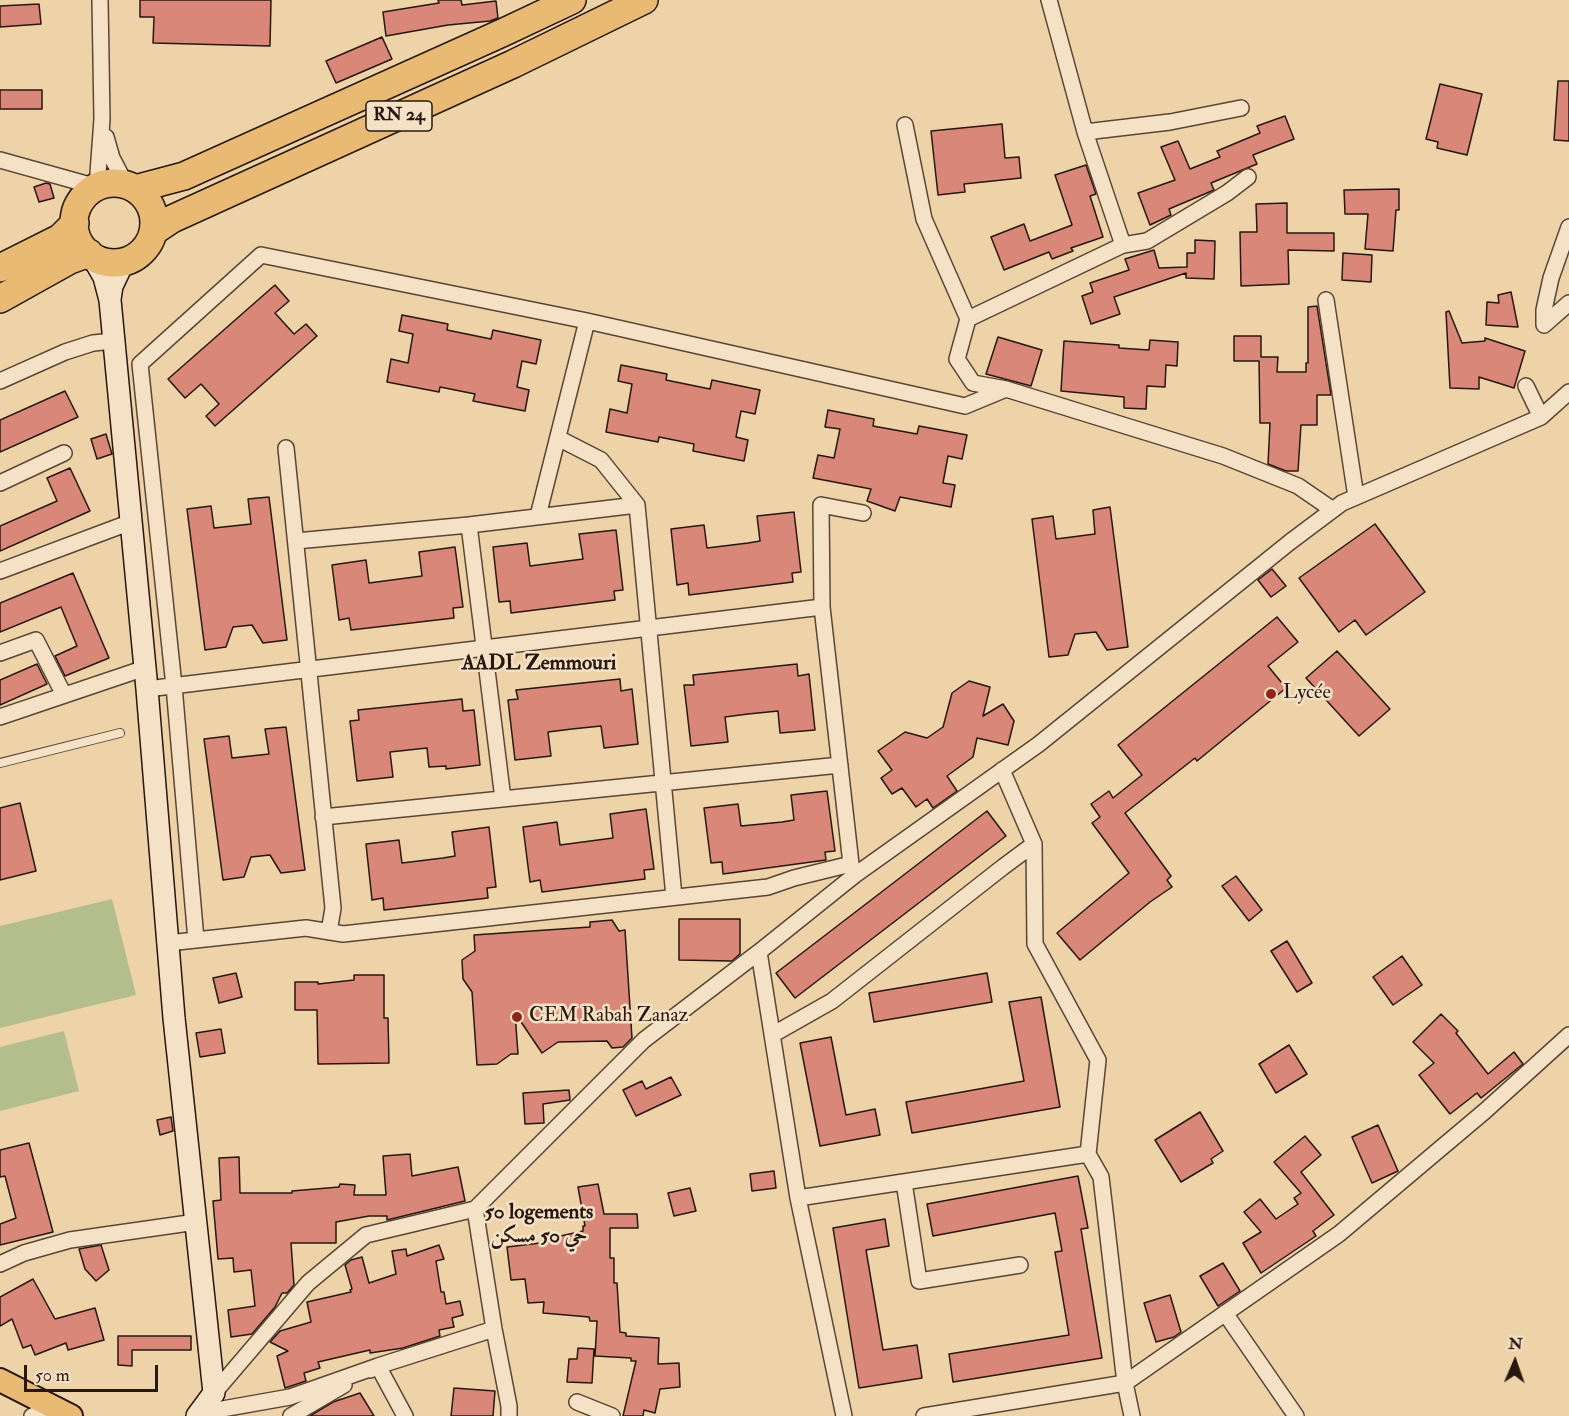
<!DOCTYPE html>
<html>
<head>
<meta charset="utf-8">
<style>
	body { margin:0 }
	#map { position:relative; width:1569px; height:1416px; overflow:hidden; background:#efd3a8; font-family:"IM FELL Double Pica",serif }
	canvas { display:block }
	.north { position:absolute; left:1485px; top:1332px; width:60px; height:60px; -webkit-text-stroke:4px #f5e2c6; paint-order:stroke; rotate:2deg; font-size:16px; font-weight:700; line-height:24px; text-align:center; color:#271710 }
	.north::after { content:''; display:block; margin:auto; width:21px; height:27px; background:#271710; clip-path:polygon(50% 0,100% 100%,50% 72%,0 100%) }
	.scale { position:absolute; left:24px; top:1365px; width:134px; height:27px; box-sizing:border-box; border:3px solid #271710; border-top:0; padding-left:8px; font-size:18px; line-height:21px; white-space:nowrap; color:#271710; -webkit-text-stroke:4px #f5e2c6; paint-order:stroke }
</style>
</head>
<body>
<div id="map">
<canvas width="1569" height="1416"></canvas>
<div class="north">N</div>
<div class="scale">50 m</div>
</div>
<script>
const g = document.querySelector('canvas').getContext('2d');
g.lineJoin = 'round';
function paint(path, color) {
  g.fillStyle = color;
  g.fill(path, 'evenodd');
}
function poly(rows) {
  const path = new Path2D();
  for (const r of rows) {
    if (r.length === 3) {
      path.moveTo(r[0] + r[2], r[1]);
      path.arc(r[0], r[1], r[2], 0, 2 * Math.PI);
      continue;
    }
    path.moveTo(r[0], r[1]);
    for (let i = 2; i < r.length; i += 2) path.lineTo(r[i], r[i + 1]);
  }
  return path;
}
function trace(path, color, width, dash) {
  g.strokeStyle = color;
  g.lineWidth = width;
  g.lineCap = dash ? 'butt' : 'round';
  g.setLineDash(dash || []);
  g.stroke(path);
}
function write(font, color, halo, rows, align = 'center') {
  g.font = font + ' "IM FELL Double Pica",Amiri,serif';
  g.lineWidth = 5;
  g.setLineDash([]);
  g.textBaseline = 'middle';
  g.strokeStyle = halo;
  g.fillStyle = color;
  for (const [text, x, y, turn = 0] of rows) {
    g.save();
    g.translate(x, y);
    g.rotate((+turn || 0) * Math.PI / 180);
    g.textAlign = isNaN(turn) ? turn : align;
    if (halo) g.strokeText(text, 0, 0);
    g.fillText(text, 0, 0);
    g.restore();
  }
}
paint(poly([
	[112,899,136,995,0,1028,0,926],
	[64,1031,79,1091,0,1111,0,1047]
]), '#b4be8c');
const building = poly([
	[140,0,271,0,270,46,153,43,154,17,140,17,140,0],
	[438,0,461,0,462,5,496,1,498,18,490,21,448,25,386,36,383,12,439,3,438,0],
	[39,4,41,24,0,27,0,6,39,4],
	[382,37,392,59,336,83,326,61,382,37],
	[1558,81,1569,81,1569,141,1554,140,1558,81],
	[1440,84,1482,94,1467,155,1437,148,1438,142,1426,139,1440,84],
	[0,90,42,90,42,109,0,109,0,90],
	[1285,116,1294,139,1253,155,1257,164,1211,183,1214,190,1169,209,1171,215,1150,225,1138,193,1175,180,1161,147,1178,141,1190,169,1220,157,1217,151,1260,133,1257,126,1285,116],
	[1002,124,1005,158,1019,157,1021,178,964,184,965,192,938,195,931,131,1002,124],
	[1086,165,1096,194,1090,196,1103,237,1071,248,1073,251,1052,259,1049,252,1004,270,991,237,1024,224,1030,241,1072,225,1055,175,1086,165],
	[46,183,50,184,54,198,39,202,34,187,46,183],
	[1399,189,1399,210,1396,210,1393,251,1365,249,1368,214,1345,214,1344,190,1399,189],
	[1287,203,1287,233,1334,233,1334,251,1288,250,1289,284,1241,286,1240,232,1257,232,1256,204,1287,203],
	[1195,240,1215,241,1214,279,1186,278,1186,273,1114,297,1120,314,1091,324,1082,296,1093,292,1090,283,1129,270,1125,259,1154,250,1159,268,1187,267,1187,253,1195,253,1195,240],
	[1343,253,1372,255,1371,282,1342,280,1343,253],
	[275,285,289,301,275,313,294,334,306,324,317,336,215,426,206,416,219,404,201,384,185,398,168,379,275,285],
	[1511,292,1518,327,1486,325,1487,302,1499,303,1498,295,1511,292],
	[1317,306,1331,395,1317,395,1317,425,1301,425,1298,471,1286,471,1268,464,1270,423,1260,423,1259,361,1234,361,1234,336,1261,336,1261,357,1278,357,1277,372,1306,372,1306,363,1308,363,1308,307,1317,306],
	[1449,311,1462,343,1485,341,1485,338,1525,351,1514,388,1479,377,1479,389,1450,388,1446,312,1449,311],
	[402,315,448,324,447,330,491,339,493,330,541,340,536,364,522,361,517,387,529,390,525,411,473,401,475,394,440,387,439,392,387,382,391,359,408,363,413,334,399,331,402,315],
	[998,337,1042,350,1031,386,986,374,998,337],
	[1150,340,1178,342,1177,366,1166,365,1165,387,1147,386,1146,409,1124,408,1124,397,1061,391,1064,341,1119,345,1119,348,1149,350,1150,340],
	[621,365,667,374,666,380,710,389,712,380,760,390,755,414,741,411,736,437,748,440,744,461,693,451,694,444,659,437,658,442,606,432,610,409,627,413,632,384,618,381,621,365],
	[65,391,78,417,0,452,0,420,65,391],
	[828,410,874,419,873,426,917,434,919,426,967,435,962,459,948,456,943,483,955,485,951,507,900,497,895,511,867,501,871,489,813,478,818,455,834,458,840,429,825,427,828,410],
	[106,434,112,454,97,459,91,439,106,434],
	[70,468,90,511,0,551,0,526,57,501,47,478,70,468],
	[269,497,287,640,263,643,252,625,233,627,226,647,205,650,187,509,211,506,214,528,251,524,248,499,269,497],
	[1110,507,1128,647,1107,650,1096,632,1075,634,1068,655,1049,657,1032,519,1053,516,1056,539,1095,534,1093,510,1110,507],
	[794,512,801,572,792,573,793,582,689,595,688,583,677,585,671,529,704,525,707,548,748,543,760,541,757,516,794,512],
	[1375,524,1425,592,1366,635,1355,620,1339,632,1299,578,1375,524],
	[616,530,623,590,614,591,615,600,511,613,510,601,499,602,493,547,527,543,530,566,583,559,579,534,616,530],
	[455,547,463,607,453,608,454,618,351,630,349,618,339,620,332,565,366,560,369,583,422,576,419,552,455,547],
	[1272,569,1286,586,1271,597,1258,580,1272,569],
	[73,573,109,658,65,676,55,656,77,646,61,607,0,632,0,603,73,573],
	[1277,617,1298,642,1268,666,1286,688,1197,761,1195,758,1125,813,1171,876,1167,880,1172,887,1150,902,1080,960,1057,933,1129,873,1092,823,1100,817,1091,804,1109,791,1113,798,1142,775,1118,745,1277,617],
	[1337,651,1390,709,1359,736,1306,678,1337,651],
	[37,664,47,684,0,705,0,680,37,664],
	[797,664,798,676,809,674,815,730,780,733,778,711,748,714,725,717,728,742,691,746,684,685,694,685,693,675,797,664],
	[620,679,621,691,632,689,638,744,604,748,601,726,572,729,548,732,551,756,515,760,508,700,518,699,516,690,620,679],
	[969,681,990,687,983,716,1003,704,1014,721,1008,745,977,738,973,757,947,776,957,791,933,808,927,799,916,807,902,788,892,794,881,778,892,770,878,751,905,732,927,738,943,727,952,693,969,681],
	[462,699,463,711,474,710,480,765,446,769,446,766,429,767,427,748,390,752,393,777,357,781,350,721,359,720,358,710,462,699],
	[286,727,305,870,281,873,270,855,251,857,244,877,223,880,204,739,229,736,232,758,269,754,265,729,286,727],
	[827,791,835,851,825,852,826,860,723,874,722,862,711,863,704,808,738,804,741,826,782,822,794,820,791,795,827,791],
	[20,803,36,871,0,880,0,808,20,803],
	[646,809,654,869,644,870,645,879,542,892,540,880,530,882,523,827,557,822,560,845,613,838,610,814,646,809],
	[987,811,1006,836,795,998,776,973,987,811],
	[489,827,496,887,487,888,488,898,384,910,383,898,372,900,366,844,399,840,402,863,443,858,455,856,452,832,489,827],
	[1236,876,1262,910,1249,921,1222,886,1236,876],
	[679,919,740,919,740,954,732,961,679,960,679,919],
	[612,920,619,931,625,930,632,1038,623,1047,612,1048,607,1041,558,1042,542,1053,515,1013,518,1054,511,1054,497,1064,477,1065,472,992,463,979,462,960,475,951,474,935,590,927,590,922,612,920],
	[1287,941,1312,983,1297,992,1271,951,1287,941],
	[1402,956,1422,985,1393,1005,1373,977,1402,956],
	[236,973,242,997,219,1003,213,978,236,973],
	[987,973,992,1002,874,1022,869,993,987,973],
	[354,975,384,975,384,1018,388,1018,389,1063,318,1064,317,1010,295,1010,295,982,318,982,318,984,354,980,354,975],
	[1041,997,1060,1107,912,1133,906,1102,1024,1081,1009,1002,1041,997],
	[1441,1014,1458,1031,1456,1033,1488,1074,1514,1052,1523,1064,1481,1098,1477,1093,1450,1114,1419,1075,1434,1063,1413,1042,1441,1014],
	[221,1029,225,1053,200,1057,196,1033,221,1029],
	[831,1037,846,1115,875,1109,880,1135,820,1146,800,1043,831,1037],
	[1289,1045,1307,1074,1276,1093,1259,1064,1289,1045],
	[671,1077,681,1095,636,1116,623,1090,642,1081,646,1089,671,1077],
	[569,1090,570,1100,543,1104,544,1123,525,1124,523,1093,569,1090],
	[1200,1112,1223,1151,1211,1159,1213,1163,1181,1182,1155,1140,1200,1112],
	[171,1117,173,1131,160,1135,157,1120,171,1117],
	[1378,1125,1398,1171,1372,1183,1352,1137,1378,1125],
	[1305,1136,1321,1155,1301,1172,1334,1215,1313,1231,1316,1236,1261,1273,1243,1243,1261,1232,1244,1212,1260,1199,1276,1219,1298,1204,1294,1198,1301,1193,1274,1162,1305,1136],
	[29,1143,53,1232,0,1245,0,1224,16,1218,5,1176,0,1177,0,1150,29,1143],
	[410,1154,412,1176,458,1167,465,1201,387,1220,387,1216,369,1216,336,1222,336,1243,291,1243,294,1285,287,1293,282,1293,275,1307,252,1334,231,1337,228,1310,255,1306,251,1270,234,1272,233,1258,218,1259,213,1201,221,1200,219,1158,239,1157,240,1193,292,1193,292,1191,339,1187,340,1184,355,1185,354,1195,386,1195,383,1156,410,1154],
	[774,1171,776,1188,752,1191,750,1174,774,1171],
	[1078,1176,1088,1228,1081,1229,1102,1358,953,1382,949,1354,1069,1335,1055,1252,1062,1251,1055,1213,933,1236,927,1204,1078,1176],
	[598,1184,604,1214,637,1214,638,1228,610,1228,610,1258,614,1258,614,1283,617,1283,620,1332,626,1333,626,1336,659,1338,658,1364,679,1363,680,1387,660,1389,655,1413,644,1410,643,1416,623,1416,636,1361,631,1361,631,1358,595,1356,597,1321,590,1321,589,1317,543,1313,544,1302,528,1303,525,1279,511,1280,507,1247,557,1241,556,1237,583,1231,583,1226,585,1226,578,1187,598,1184],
	[690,1188,696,1211,674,1216,668,1193,690,1188],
	[885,1219,889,1246,866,1250,883,1350,917,1345,922,1378,859,1388,833,1228,885,1219],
	[101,1245,109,1270,96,1281,85,1269,79,1249,101,1245],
	[439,1245,444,1259,436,1261,441,1292,444,1292,446,1304,460,1301,463,1315,452,1318,454,1327,439,1330,440,1336,403,1348,370,1353,370,1350,318,1362,320,1368,304,1373,306,1381,285,1388,277,1356,288,1351,270,1342,280,1331,311,1322,307,1302,351,1292,350,1290,352,1289,345,1265,351,1260,362,1257,369,1283,396,1274,392,1251,406,1249,407,1256,439,1245],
	[1223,1263,1240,1291,1218,1306,1200,1276,1223,1263],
	[33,1279,55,1319,95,1308,104,1340,68,1350,66,1343,35,1355,31,1345,23,1348,12,1319,0,1326,0,1297,33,1279],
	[1170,1295,1181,1332,1174,1337,1156,1342,1144,1303,1170,1295],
	[118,1336,191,1336,191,1350,132,1350,132,1366,118,1365,118,1336],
	[578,1348,594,1349,592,1383,567,1382,569,1359,577,1359,578,1348],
	[454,1388,495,1391,493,1416,451,1416,454,1388],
	[360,1393,374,1416,310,1416,333,1402,360,1393]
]);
paint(building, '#d88778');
trace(building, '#271710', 1.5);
const lane = poly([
	[0,763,120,733]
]);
const street = poly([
	[1049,0,1085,132,1123,245],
	[905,125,924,219,968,319],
	[1085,132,1170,122,1241,108],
	[106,137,112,158,126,185],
	[0,160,97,187,102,119,100,0],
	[1569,227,1551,278,1544,310,1544,325,1569,303],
	[1326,300,1356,497],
	[0,381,65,352,93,343,114,341],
	[1526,386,1541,417],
	[1006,389,973,383,957,359,968,319,1123,245,1147,241,1227,193,1248,177],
	[558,438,601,460,637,505],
	[286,448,333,908,329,932],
	[0,483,64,453],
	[538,516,587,321],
	[469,525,503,799],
	[296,541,469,525,637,505,674,897],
	[0,571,131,522],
	[0,653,36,640,64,695],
	[147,689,822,607],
	[0,717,145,668],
	[1002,770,1034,844,1035,944,1098,1060,1088,1154],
	[323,817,840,765],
	[196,940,174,686,140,364,261,255,587,321,965,406,1006,389,1223,456,1298,486,1333,510],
	[168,943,306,928,343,934,768,887,794,878,851,864,822,607,821,505,863,513],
	[759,952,798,1198,844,1416],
	[772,1035,832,1001,1003,867,1034,844],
	[904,1182,919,1281,1020,1265],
	[798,1198,1088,1154,1101,1177,1125,1383,1132,1416],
	[475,1209,494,1329,509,1406,509,1416],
	[0,1264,24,1253,70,1240,196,1222],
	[1225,1313,1296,1416],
	[370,1370,378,1366,405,1416],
	[214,1393,308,1283,366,1235,475,1209,644,1040,759,952,855,875,1039,744,1290,542,1342,503,1541,417,1569,392],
	[577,1402,612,1416],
	[200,1413,290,1397,378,1366,494,1329],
	[32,1416,52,1407],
	[291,1416,344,1385],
	[924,1416,1125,1383,1339,1234,1485,1111,1569,1035]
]);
const secondary = poly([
	[92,256,104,277,110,300,147,689,174,1018,214,1393,197,1416],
	[110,299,112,286,124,261]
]);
const primary = poly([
	[0,1380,71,1416]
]);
const highway = poly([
	[114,223,40],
	[135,189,184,176,502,33,572,0],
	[154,231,172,219,513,64,644,0],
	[0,268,60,238,75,223],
	[0,299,70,260,89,253]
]);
trace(lane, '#594636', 10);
trace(street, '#594636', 18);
trace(secondary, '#271710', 24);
trace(primary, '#271710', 26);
trace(highway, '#271710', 30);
trace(lane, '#f5e2c6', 8);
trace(street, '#f5e2c6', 15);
trace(secondary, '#f5e2c6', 21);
trace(primary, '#e8ba74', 22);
trace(highway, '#e8ba74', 27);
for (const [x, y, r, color] of [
	[1271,694,6,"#8f2418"],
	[517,1017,6,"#8f2418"]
]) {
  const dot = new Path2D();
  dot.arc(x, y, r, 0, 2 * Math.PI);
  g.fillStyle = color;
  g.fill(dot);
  trace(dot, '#f5e2c6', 2);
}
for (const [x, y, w] of [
	[399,116,66]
]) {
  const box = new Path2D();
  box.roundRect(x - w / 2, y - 15, w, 30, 4.5);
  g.fillStyle = '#f5e2c6';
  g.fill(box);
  trace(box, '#271710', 1.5);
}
write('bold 18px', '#271710', null, [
	["RN 24",399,116]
]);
write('20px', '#271710', '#f5e2c6', [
	["Lycée",1283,694],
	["CEM Rabah Zanaz",529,1017]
], 'left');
write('bold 21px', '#271710', '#f5e2c6', [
	["AADL Zemmouri",539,664],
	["50 logements",539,1213],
	["حي 50 مسكن",539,1237]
]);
</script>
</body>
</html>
